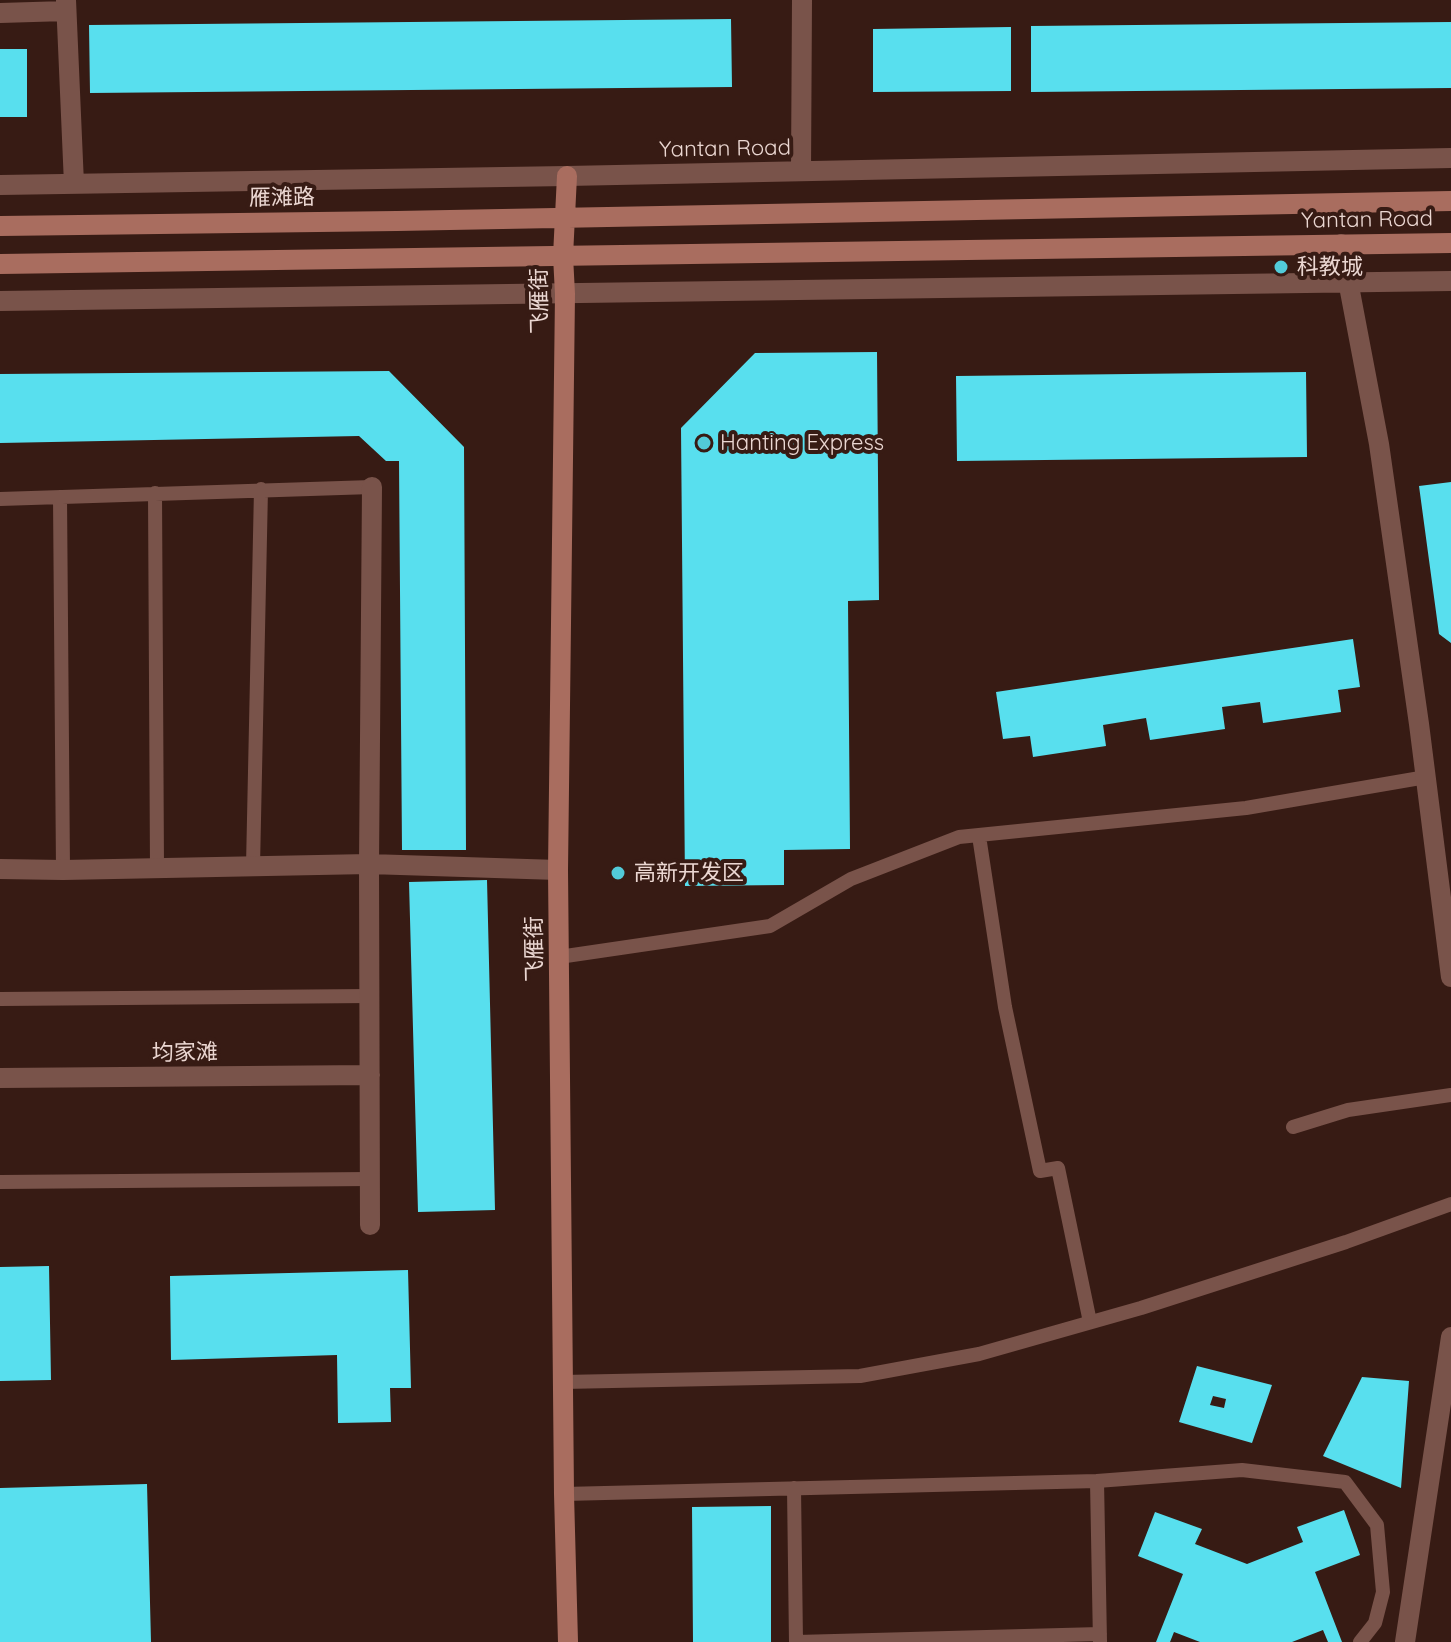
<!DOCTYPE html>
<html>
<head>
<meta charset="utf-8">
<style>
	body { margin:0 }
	canvas { display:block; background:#371b14 }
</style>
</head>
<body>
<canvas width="1451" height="1642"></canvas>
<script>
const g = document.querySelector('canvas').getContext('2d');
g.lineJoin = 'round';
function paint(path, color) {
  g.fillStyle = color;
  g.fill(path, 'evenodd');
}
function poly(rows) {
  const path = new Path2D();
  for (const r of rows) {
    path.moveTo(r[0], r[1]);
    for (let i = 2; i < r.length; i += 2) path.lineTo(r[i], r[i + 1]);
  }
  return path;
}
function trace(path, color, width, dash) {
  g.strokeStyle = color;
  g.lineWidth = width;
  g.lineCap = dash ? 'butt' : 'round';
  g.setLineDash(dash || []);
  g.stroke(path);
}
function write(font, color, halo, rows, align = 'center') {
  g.font = font + ' Quicksand,"Noto Sans SC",sans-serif';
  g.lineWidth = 8;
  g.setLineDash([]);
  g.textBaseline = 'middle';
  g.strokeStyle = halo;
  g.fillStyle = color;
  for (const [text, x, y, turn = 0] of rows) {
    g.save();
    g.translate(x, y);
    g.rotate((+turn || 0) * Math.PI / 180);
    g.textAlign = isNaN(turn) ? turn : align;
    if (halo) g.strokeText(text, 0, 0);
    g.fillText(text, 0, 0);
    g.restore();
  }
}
paint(poly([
	[731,19,732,87,90,93,89,25],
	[1451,22,1451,88,1031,92,1031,26],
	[1011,27,1011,91,873,92,873,29],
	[0,49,27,49,27,117,0,117],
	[877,352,879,600,848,601,850,849,784,850,784,885,685,886,681,428,755,353],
	[389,371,464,447,466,850,402,850,399,461,386,461,359,436,0,443,0,374],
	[1306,372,1307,457,957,461,956,376],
	[1451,482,1451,643,1439,634,1419,486],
	[1353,639,1360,687,1338,690,1341,712,1263,723,1260,702,1222,707,1225,729,1150,740,1146,718,1103,725,1106,746,1033,757,1030,736,1003,739,996,692],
	[487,880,495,1210,418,1212,409,882],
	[49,1266,51,1380,0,1381,0,1267],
	[408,1270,411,1388,390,1388,391,1422,338,1423,337,1355,171,1360,170,1276],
	[1197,1366,1272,1385,1252,1443,1179,1422],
	[1213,1396,1226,1399,1224,1408,1210,1405],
	[1362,1377,1409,1381,1401,1488,1323,1456],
	[147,1484,151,1642,0,1642,0,1488],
	[771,1506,771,1642,693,1642,692,1507],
	[1344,1510,1360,1555,1315,1572,1342,1642,1328,1642,1323,1630,1292,1642,1200,1642,1174,1632,1170,1642,1156,1642,1183,1574,1138,1556,1155,1512,1202,1529,1195,1544,1247,1564,1303,1542,1297,1527]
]), '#58dfee');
trace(poly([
	[155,493,157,868],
	[60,497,63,870],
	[0,499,372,487],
	[979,836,1005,1007,1040,1171,1058,1168,1090,1322],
	[253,866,261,489],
	[559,957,770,926,851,879,959,837,1246,808,1426,777],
	[0,999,370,996],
	[1293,1127,1348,1110,1451,1095],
	[0,1182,370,1179],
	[563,1382,860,1376,979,1354,1141,1308,1346,1242,1451,1204],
	[1097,1481,1242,1470,1345,1482,1377,1525,1383,1592,1375,1623,1360,1642],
	[794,1488,796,1642],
	[564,1494,1097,1481,1100,1642],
	[797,1642,1100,1634]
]), '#79534a', 14);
trace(poly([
	[66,0,74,184],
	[0,13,66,11],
	[801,171,802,0],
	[0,185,567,176,1451,158],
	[1341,244,1379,444,1419,724,1451,977],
	[0,301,1451,281],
	[0,869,63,870,369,864,558,870],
	[0,1078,370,1075],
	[370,1225,369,864,372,487],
	[1405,1642,1451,1337]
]), '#79534a', 20);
trace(poly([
	[567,176,563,256,565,294,558,870,564,1494,568,1642],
	[0,226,397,221,1451,201],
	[0,264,1451,243]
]), '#a96d5f', 20);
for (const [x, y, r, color] of [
	[1281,267,8,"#52cbd9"],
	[704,443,8,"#52cbd9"],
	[618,873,8,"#52cbd9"]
]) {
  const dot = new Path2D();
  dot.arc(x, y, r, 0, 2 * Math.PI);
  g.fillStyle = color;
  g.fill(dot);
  trace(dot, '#371b14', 3);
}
write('22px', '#ebd7d2', '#371b14', [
	["Yantan Road",725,149,-1],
	["雁滩路",282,198,-1],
	["Yantan Road",1367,220,-1],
	["飞雁街",540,301,-91],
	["飞雁街",535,949,-91],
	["均家滩",185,1053,-1]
]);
write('22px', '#ebd7d2', '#371b14', [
	["科教城",1297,267],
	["Hanting Express",720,443],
	["高新开发区",634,873]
], 'left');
</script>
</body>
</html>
